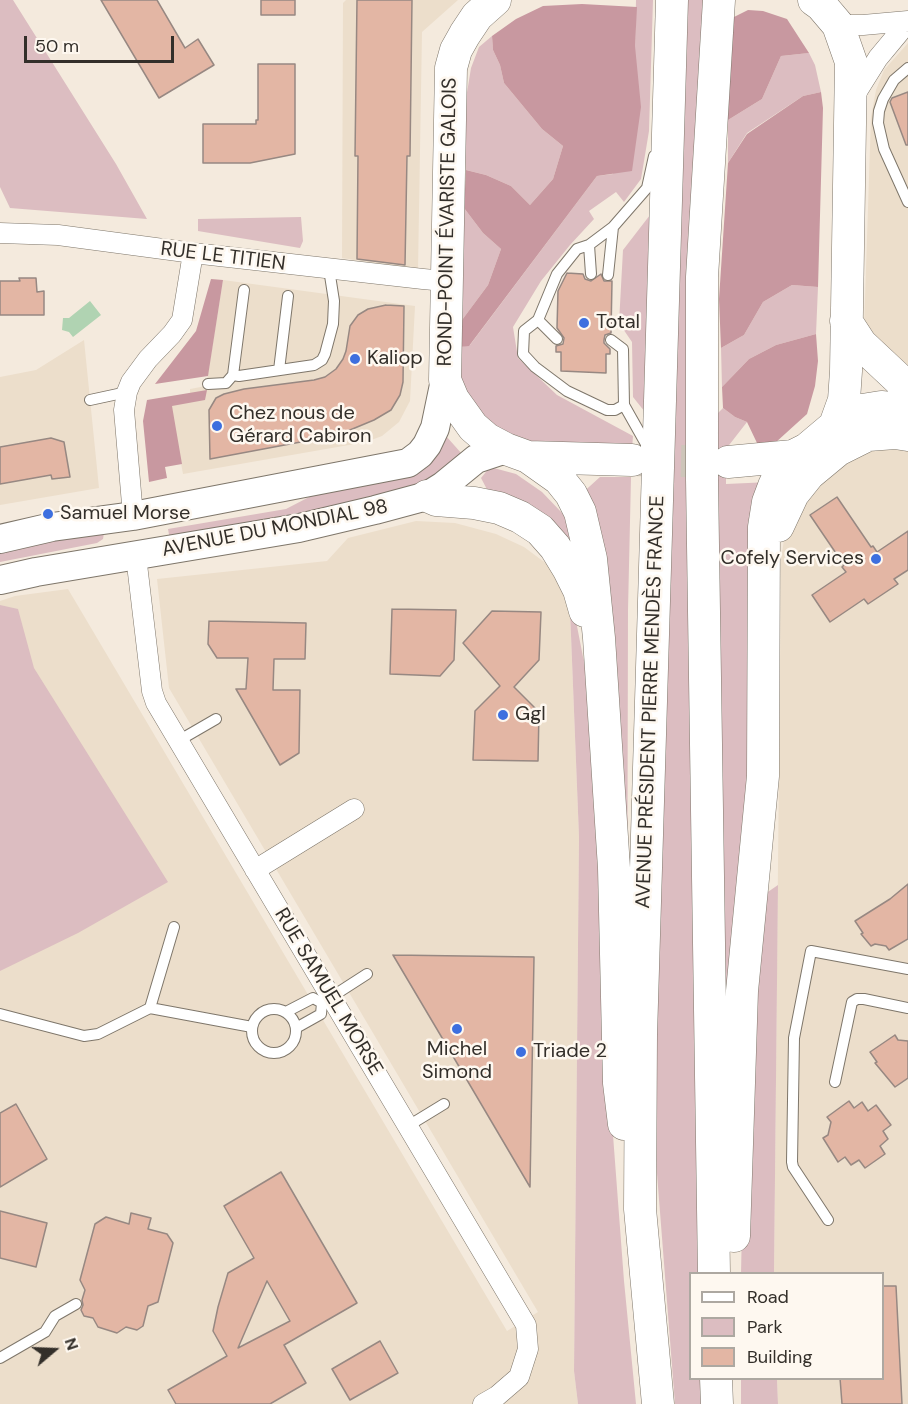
<!DOCTYPE html>
<html>
<head>
<meta charset="utf-8">
<style>
	body { margin:0 }
	#map { position:relative; width:908px; height:1404px; overflow:hidden; background:#f4eadd; font-family:"DM Sans",sans-serif }
	canvas { display:block }
	.legend { position:absolute; left:689px; top:1272px; width:195px; height:108px; box-sizing:border-box; background:#fef8f0; border:2px solid #ada8a1; margin:0; padding:8px 10px; list-style:none; font-size:18px; color:#332f2a }
	.legend li { display:flex; align-items:center; gap:12px; height:30px }
	.legend b { width:30px; border:2px solid #ada8a1 }
	.north { position:absolute; left:24px; top:1320px; width:60px; height:60px; -webkit-text-stroke:4px #fef8f0; paint-order:stroke; rotate:71deg; font-size:16px; font-weight:700; line-height:24px; text-align:center; color:#332f2a }
	.north::after { content:''; display:block; margin:auto; width:21px; height:27px; background:#332f2a; clip-path:polygon(50% 0,100% 100%,50% 72%,0 100%) }
	.scale { position:absolute; left:24px; top:36px; width:150px; height:27px; box-sizing:border-box; border:3px solid #332f2a; border-top:0; padding-left:8px; font-size:18px; line-height:21px; white-space:nowrap; color:#332f2a; -webkit-text-stroke:4px #fef8f0; paint-order:stroke }
</style>
</head>
<body>
<div id="map">
<canvas width="908" height="1404"></canvas>
<ul class="legend">
<li><b style="height:8px;background:#fff"></b>Road</li>
<li><b style="height:16px;background:#dcbdc1"></b>Park</li>
<li><b style="height:16px;background:#e3b6a4"></b>Building</li>
</ul>
<div class="north">N</div>
<div class="scale">50 m</div>
</div>
<script>
const g = document.querySelector('canvas').getContext('2d');
g.lineJoin = 'round';
function paint(path, color) {
  g.fillStyle = color;
  g.fill(path, 'evenodd');
}
function poly(rows) {
  const path = new Path2D();
  for (const r of rows) {
    if (r.length === 3) {
      path.moveTo(r[0] + r[2], r[1]);
      path.arc(r[0], r[1], r[2], 0, 2 * Math.PI);
      continue;
    }
    path.moveTo(r[0], r[1]);
    for (let i = 2; i < r.length; i += 2) path.lineTo(r[i], r[i + 1]);
  }
  return path;
}
function trace(path, color, width, dash) {
  g.strokeStyle = color;
  g.lineWidth = width;
  g.lineCap = dash ? 'butt' : 'round';
  g.setLineDash(dash || []);
  g.stroke(path);
}
function write(font, color, halo, rows, align = 'center') {
  g.font = font + ' "DM Sans",sans-serif';
  g.lineWidth = 5;
  g.setLineDash([]);
  g.textBaseline = 'middle';
  g.strokeStyle = halo;
  g.fillStyle = color;
  for (const [text, x, y, turn = 0] of rows) {
    g.save();
    g.translate(x, y);
    g.rotate((+turn || 0) * Math.PI / 180);
    g.textAlign = isNaN(turn) ? turn : align;
    if (halo) g.strokeText(text, 0, 0);
    g.fillText(text, 0, 0);
    g.restore();
  }
}
paint(poly([
	[346,0,458,0,422,32,418,270,342,258,343,3],
	[908,43,908,375,864,329,871,117,876,90,884,70],
	[223,280,415,306,410,401,399,422,382,436,366,442,183,474,170,404,190,400,190,389,206,386],
	[84,340,99,488,0,505,0,377,36,370],
	[908,441,908,1404,778,1404,777,1379,882,1378,882,1274,774,1274,781,559,788,515,844,452],
	[416,521,455,523,496,534,524,547,555,570,569,585,579,837,574,1371,578,1404,0,1404,0,601,15,596,68,589,507,1331,538,1312,169,688,157,579,327,561,348,538]
]), '#ecdecb');
paint(poly([
	[0,0,13,0,116,164,147,219,10,208,0,187],
	[636,0,653,0,649,131,641,179,624,202,616,192,589,211,594,219,570,245,541,281,513,327,518,358,557,395,633,436,632,449,529,445,500,433,473,409,461,379,459,347,470,345,597,176,613,174,635,46],
	[686,0,707,0,704,1273,690,1274,690,1378,706,1379,706,1404,675,1404,655,1148,654,1051],
	[492,36,493,50,500,65,504,83,542,129,563,146,553,179,530,205,511,186,486,175,466,170,464,145,465,105,471,68,479,47],
	[809,53,815,65,821,92,803,96,747,133,728,163,728,120,762,99,781,56],
	[464,208,483,233,501,249,488,285,462,320],
	[650,215,645,412,633,397,632,342,619,323,623,250],
	[301,217,303,241,300,248,198,231,198,219],
	[792,285,818,287,816,334,776,345,749,359,722,387,721,348,744,335,763,302],
	[723,408,735,417,747,422,726,449,726,484,770,482,743,902,721,1044,716,415],
	[446,436,462,454,440,478,396,496,170,540,168,529,286,509,313,495],
	[490,467,516,474,542,492,564,515,584,571,491,497,481,478],
	[600,477,631,477,628,610,627,1041,579,496],
	[104,533,103,539,97,543,0,562,0,546],
	[569,585,583,657,596,700,609,1082,624,1281,636,1404,578,1404,574,1371,579,837],
	[0,605,18,609,34,668,168,882,78,933,0,971],
	[778,885,774,1273,741,1274,745,1081,762,896],
	[741,1379,777,1379,778,1404,741,1404]
]), '#dcbdc1');
paint(poly([
	[582,4,637,7,635,46,641,107,632,171,597,176,469,346,459,347,462,320,488,285,501,249,483,233,464,208,466,170,486,175,511,186,530,205,553,179,563,146,542,129,504,83,500,65,493,50,492,36,516,19,543,6],
	[748,10,763,11,787,19,809,53,781,56,762,99,728,120,726,97,732,18],
	[821,92,823,108,818,287,792,285,763,302,744,335,721,348,719,299,728,163,747,134,803,96],
	[211,279,223,280,208,376,155,384,196,331],
	[816,334,818,361,815,386,807,414,775,443,757,443,747,422,735,417,723,408,722,387,749,359,776,345],
	[207,390,205,400,172,406,182,464,165,467,167,478,149,482,143,421,147,400]
]), '#c898a0');
paint(poly([
	[90,301,101,315,73,337,69,332,62,330,63,318,69,318]
]), '#b0d3b2');
const building = poly([
	[101,0,157,0,185,48,198,39,214,65,159,98,101,0],
	[261,0,295,0,295,15,261,15,261,0],
	[357,0,412,0,410,156,407,156,405,265,357,259,358,156,355,156,357,0],
	[258,64,295,64,295,154,250,163,203,163,203,124,256,124,256,120,258,120,258,64],
	[908,92,908,145,906,145,890,102,892,98,908,92],
	[567,273,583,274,585,279,591,281,601,274,604,281,612,281,611,333,605,335,604,340,604,343,610,349,610,354,606,354,606,373,561,371,561,352,556,352,556,346,563,344,564,338,557,328,558,291,567,273],
	[19,278,36,278,37,292,44,291,44,315,0,315,0,281,20,281,19,278],
	[386,305,404,306,403,382,400,395,391,410,374,420,338,435,210,459,209,410,216,398,224,394,244,389,314,380,325,377,336,369,343,359,346,351,350,326,358,315,368,309,386,305],
	[51,438,64,442,70,477,52,479,51,475,0,484,0,447,51,438],
	[837,497,871,547,873,546,877,552,908,531,908,570,894,579,898,584,868,604,864,599,830,622,812,595,846,572,842,567,844,565,810,515,837,497],
	[392,609,456,610,454,660,440,676,390,674,392,609],
	[492,611,541,612,539,660,514,687,539,712,538,761,473,760,475,711,500,686,463,643,492,611],
	[209,621,306,623,305,659,274,659,273,690,300,690,299,753,280,765,236,689,246,689,248,658,217,658,208,644,209,621],
	[908,884,908,939,889,950,886,946,875,944,871,946,861,934,863,933,855,921,890,899,908,884],
	[393,955,534,957,530,1187,454,1058,393,955],
	[895,1035,898,1040,908,1041,908,1078,895,1087,875,1063,877,1062,870,1052,895,1035],
	[849,1101,854,1108,862,1102,868,1111,876,1105,891,1125,883,1131,888,1139,880,1146,885,1154,865,1168,859,1160,851,1165,845,1157,838,1162,823,1138,828,1135,831,1122,827,1117,849,1101],
	[16,1104,47,1159,0,1187,0,1113,16,1104],
	[281,1172,357,1303,284,1345,306,1383,270,1404,176,1404,168,1390,227,1356,213,1331,218,1307,228,1273,254,1258,224,1206,281,1172],
	[267,1281,290,1321,238,1348,267,1281],
	[0,1211,47,1223,36,1267,0,1258,0,1211],
	[131,1213,151,1218,148,1229,167,1234,173,1243,158,1302,148,1306,143,1326,137,1330,126,1327,117,1333,98,1327,93,1318,84,1316,81,1310,83,1305,82,1300,85,1290,80,1280,95,1224,106,1217,129,1224,131,1213],
	[882,1286,896,1286,902,1404,842,1404,840,1378,882,1378,882,1286],
	[380,1341,398,1373,350,1400,332,1369,380,1341]
]);
paint(building, '#e3b6a4');
trace(building, '#978882', 1.5);
trace(poly([
	[633,460,728,462]
]), '#cdc5b9', 32, [32, 16]);
const service = poly([
	[908,68,894,80,883,99,879,111,878,123,884,149,908,202],
	[613,227,589,245,577,249,557,274,538,320,524,331,523,354,535,367,567,391,607,410,615,410,624,405],
	[589,245,591,274],
	[608,275,613,227,647,188,654,156],
	[244,290,233,375,239,376,314,365,322,360,325,354,333,324,334,301,329,269],
	[538,320,557,339],
	[611,340,623,349,624,405,646,444,646,450],
	[279,370,288,296],
	[208,384,226,383,233,375],
	[90,400,127,392],
	[178,741,216,719],
	[322,1003,367,974],
	[150,1008,174,927],
	[274,1031,22],
	[286,1012,313,998,322,1003],
	[0,1014,84,1036,98,1034,150,1008,252,1027],
	[296,1028,321,1014,322,1003],
	[835,1082,852,1002,857,999,864,999,908,1008],
	[408,1126,444,1104],
	[828,1220,793,1167,792,1162,794,1038,811,951,908,969],
	[0,1358,45,1332,55,1316,76,1304]
]);
const minor = poly([
	[838,25,863,25,908,21],
	[853,98,878,58,908,22],
	[0,233,58,235,193,253,423,279,434,280,446,275],
	[133,516,124,410,127,392,131,382,148,359,172,334,182,320,193,253],
	[136,556,152,691,156,703,526,1325,528,1349,519,1377,497,1396,483,1404],
	[255,870,354,809]
]);
const secondary = poly([
	[0,539,52,527,133,516,408,463,420,454,427,445,435,428,445,380],
	[0,580,36,572,299,528,375,510,427,496,443,486,476,459,506,449]
]);
const primary = poly([
	[495,0,477,16,465,34,456,50,451,68,445,380,453,399,473,427,487,439,506,449,528,457,632,460],
	[814,0,821,5,838,25,851,62,846,371,844,400,835,425],
	[846,321,861,344,908,388],
	[528,457,559,479,571,494,580,512,591,559,599,638,614,868,619,1083,624,1124],
	[728,462,793,456,807,449,845,417,856,411,881,407,900,409,908,413],
	[427,496,436,500,474,503,499,508,520,517,540,530,555,547,569,570,579,590,585,611],
	[778,526,793,494,809,474,838,450,868,435,895,433,908,435],
	[734,1236,742,991,763,776,764,527,768,502,774,486,782,470,793,456],
	[714,1274,702,479,702,277,719,0],
	[716,1378,717,1404],
	[658,1404,640,1209,641,1035,672,0]
]);
trace(service, '#7e766a', 12);
trace(minor, '#7e766a', 21);
trace(secondary, '#7e766a', 30);
trace(primary, '#7e766a', 33);
trace(service, '#fff', 10);
trace(minor, '#fff', 20);
trace(secondary, '#fff', 28);
trace(primary, '#fff', 32);
for (const [x, y, r, color] of [
	[584,323,6,"#3d6fdf"],
	[355,359,6,"#3d6fdf"],
	[217,426,6,"#3d6fdf"],
	[48,514,6,"#3d6fdf"],
	[876,559,6,"#3d6fdf"],
	[503,715,6,"#3d6fdf"],
	[457,1029,6,"#3d6fdf"],
	[521,1052,6,"#3d6fdf"]
]) {
  const dot = new Path2D();
  dot.arc(x, y, r, 0, 2 * Math.PI);
  g.fillStyle = color;
  g.fill(dot);
  trace(dot, '#fef8f0', 2);
}
write('20px', '#332f2a', '#fef8f0', [
	["ROND-POINT ÉVARISTE GALOIS",448,222,-89],
	["RUE LE TITIEN",223,257,7],
	["AVENUE DU MONDIAL 98",275,529,-11],
	["AVENUE PRÉSIDENT PIERRE MENDÈS FRANCE",651,702,-88],
	["RUE SAMUEL MORSE",328,992,59]
]);
write('20px', '#332f2a', '#fef8f0', [
	["Total",596,323],
	["Kaliop",367,359],
	["Chez nous de",229,414],
	["Gérard Cabiron",229,437],
	["Samuel Morse",60,514],
	["Cofely Services",864,559,"right"],
	["Ggl",515,715],
	["Michel",457,1050,"center"],
	["Simond",457,1073,"center"],
	["Triade 2",533,1052]
], 'left');
</script>
</body>
</html>
